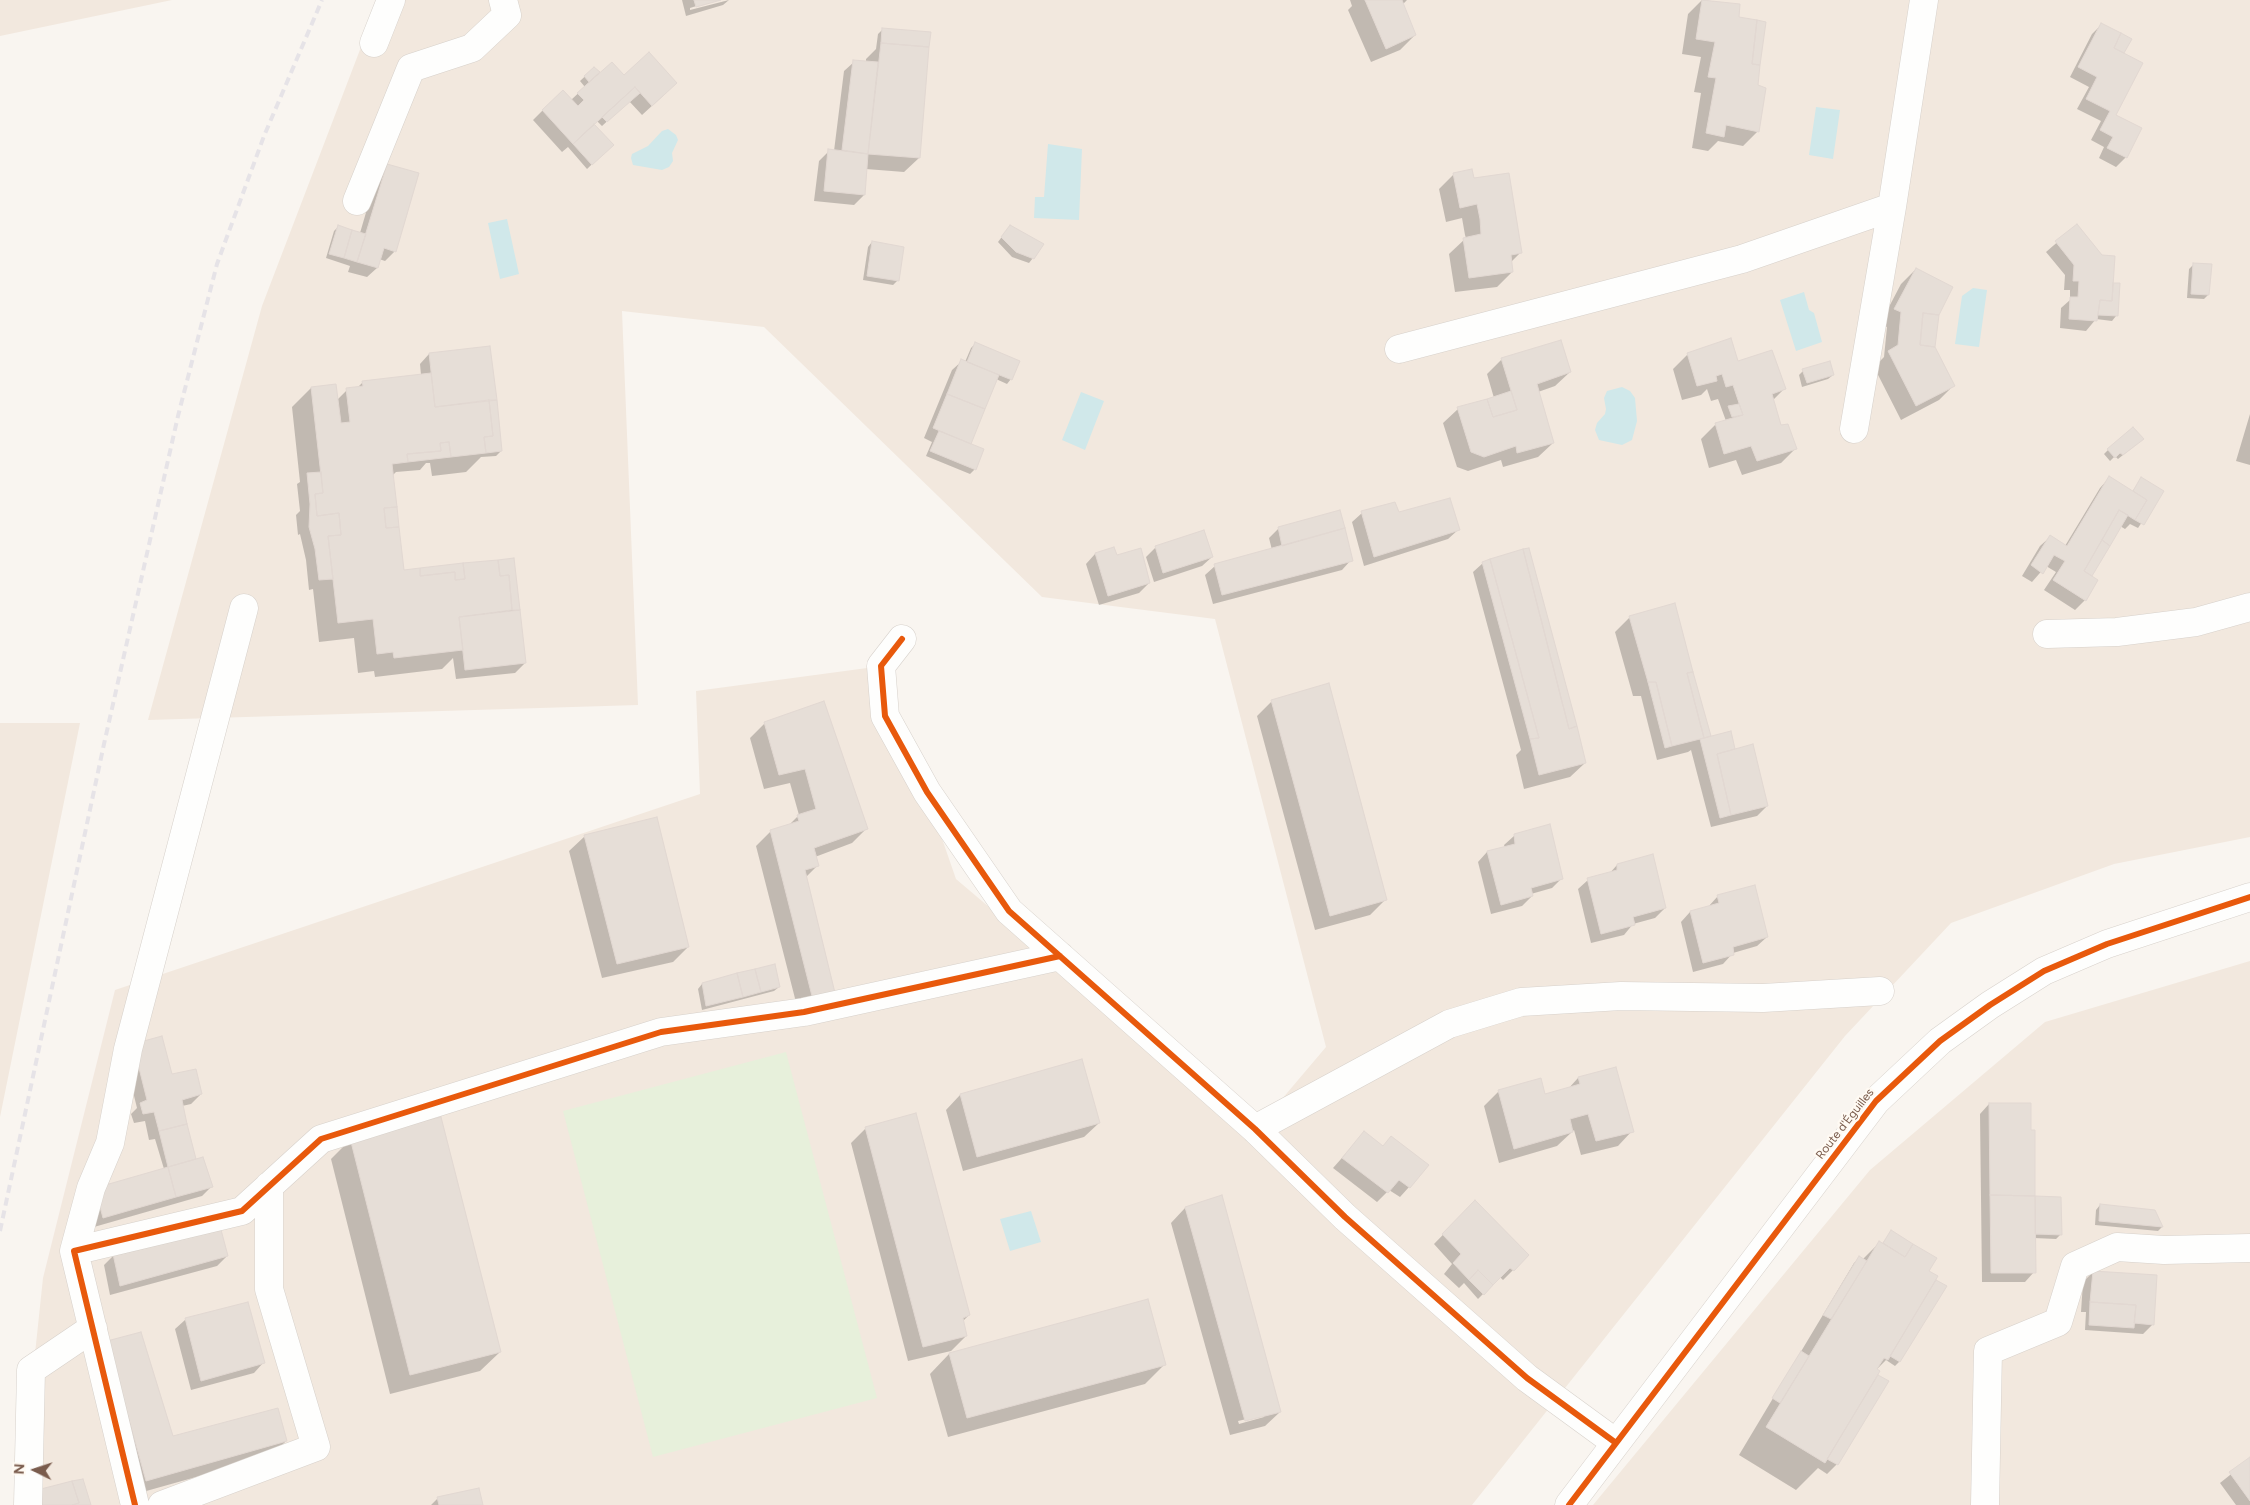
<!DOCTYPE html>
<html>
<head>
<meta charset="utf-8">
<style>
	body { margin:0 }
	#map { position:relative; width:2250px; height:1505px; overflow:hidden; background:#f9f5f0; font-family:Figtree,sans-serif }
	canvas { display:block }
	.north { position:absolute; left:10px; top:1445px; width:50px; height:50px; -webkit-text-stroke:4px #fffaf3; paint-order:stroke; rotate:274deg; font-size:14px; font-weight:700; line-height:20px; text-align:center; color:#7a5c4d }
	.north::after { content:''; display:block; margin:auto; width:18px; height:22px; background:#7a5c4d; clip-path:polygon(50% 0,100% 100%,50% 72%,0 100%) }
</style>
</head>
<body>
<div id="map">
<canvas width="2250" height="1505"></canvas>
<div class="north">N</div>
</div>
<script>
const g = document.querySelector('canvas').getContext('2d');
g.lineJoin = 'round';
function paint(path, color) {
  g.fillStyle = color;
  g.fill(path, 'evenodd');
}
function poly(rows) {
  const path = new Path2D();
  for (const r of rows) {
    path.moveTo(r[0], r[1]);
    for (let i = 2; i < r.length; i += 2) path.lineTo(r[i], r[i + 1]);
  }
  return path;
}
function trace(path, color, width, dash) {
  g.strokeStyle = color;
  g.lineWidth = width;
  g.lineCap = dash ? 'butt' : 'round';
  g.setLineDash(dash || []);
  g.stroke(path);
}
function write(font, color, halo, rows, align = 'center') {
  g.font = font + ' Figtree,sans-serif';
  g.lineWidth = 4.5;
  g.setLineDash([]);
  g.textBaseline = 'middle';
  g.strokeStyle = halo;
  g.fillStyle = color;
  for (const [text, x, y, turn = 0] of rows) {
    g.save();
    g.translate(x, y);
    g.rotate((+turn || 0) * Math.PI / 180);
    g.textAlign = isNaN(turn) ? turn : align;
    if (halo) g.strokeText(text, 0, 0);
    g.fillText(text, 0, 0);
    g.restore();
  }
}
paint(poly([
	[0,0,172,0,0,36],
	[379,0,2250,0,2250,837,2114,864,1951,923,1845,1036,1472,1505,19,1505,43,1278,115,990,700,794,696,691,882,666,956,879,1254,1132,1326,1047,1215,619,1042,597,764,327,622,311,638,705,148,720,262,306],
	[0,723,80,723,0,1117],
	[2250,961,2250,1505,1593,1505,1870,1170,2045,1022]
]), '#f2e8de');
paint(poly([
	[786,1052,877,1398,653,1457,563,1111]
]), '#e7f0db');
paint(poly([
	[1816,107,1840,110,1833,159,1809,155],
	[668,129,676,135,678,140,672,153,673,161,669,167,662,170,633,165,631,158,632,154,648,146,662,131],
	[1048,144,1082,149,1079,220,1034,218,1035,197,1044,197],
	[507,219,519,274,500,279,488,223],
	[1973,288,1987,290,1979,347,1955,344,1962,296],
	[1804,292,1809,310,1814,313,1822,342,1796,351,1780,300],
	[1622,387,1630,391,1635,398,1637,421,1632,440,1622,445,1599,440,1595,430,1597,423,1605,414,1606,409,1604,398,1607,391],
	[1081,392,1104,401,1085,450,1062,440],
	[1031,1211,1041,1242,1010,1251,1000,1219]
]), '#d0e8ea');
paint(poly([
	[682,0,716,0,690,8,690,10,729,0,723,5,686,16],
	[1350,0,1407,0,1402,5,1415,35,1400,50,1371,62,1348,10,1352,6],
	[1702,0,1739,5,1738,18,1756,86,1758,131,1743,146,1718,141,1708,151,1692,148,1701,93,1694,92,1701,57,1682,54,1688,14],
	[2102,24,2123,52,2114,116,2126,157,2116,167,2099,158,2104,147,2091,140,2101,121,2077,109,2089,87,2070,77,2092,34],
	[883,29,919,158,904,172,866,169,864,195,854,205,814,201,819,161,829,151,834,151,844,71,854,62,866,62,866,59,876,49,878,34],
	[594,68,599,74,624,77,666,93,642,115,629,101,602,126,597,121,593,124,612,145,587,169,568,147,562,152,533,120,543,110,571,100,585,87,580,81],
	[387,165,395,251,385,261,379,259,377,268,367,277,348,272,350,266,326,258,334,231,338,227,360,233,377,175],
	[1454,174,1473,179,1521,252,1510,263,1512,272,1497,287,1455,292,1449,254,1466,238,1465,235,1462,218,1446,222,1439,189],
	[1010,226,1033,258,1029,263,1012,257,998,242],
	[2076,226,2112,284,2119,284,2116,316,2112,321,2096,319,2086,331,2060,328,2061,308,2070,300,2070,290,2064,290,2065,275,2046,252],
	[872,242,898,280,893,285,863,280,868,247],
	[2194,264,2208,295,2204,299,2187,298,2189,269],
	[1916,269,1934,347,1954,385,1939,400,1901,420,1874,367,1884,357,1887,327,1880,324,1901,284],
	[975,344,1011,379,1007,384,996,379,969,444,982,450,975,469,970,474,926,456,932,442,924,438,952,370,962,361,965,362,971,348],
	[429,354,501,451,496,456,481,457,466,472,432,476,430,463,426,463,420,470,396,472,392,476,403,571,519,610,525,663,515,673,456,679,453,658,442,669,375,677,374,671,358,673,354,638,319,642,313,589,309,590,306,560,300,534,298,535,296,515,300,511,297,484,300,482,292,407,311,388,337,400,347,390,357,388,363,382,421,375,420,364],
	[1688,354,1737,362,1784,389,1772,401,1781,427,1796,448,1781,463,1742,475,1736,460,1709,468,1701,439,1716,424,1726,421,1718,399,1711,401,1707,389,1701,395,1682,400,1673,369],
	[1502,359,1570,372,1555,386,1538,392,1553,443,1538,457,1503,467,1501,460,1468,471,1457,467,1443,423,1458,409,1494,398,1487,374],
	[1803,371,1833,375,1828,379,1802,387,1799,375],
	[2250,414,2250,465,2236,461],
	[2138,443,2118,459,2115,456,2110,461,2104,454,2108,450],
	[2109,478,2132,492,2141,479,2162,492,2138,528,2130,524,2125,529,2120,526,2090,577,2085,600,2075,610,2044,590,2056,572,2046,566,2032,582,2022,576,2040,546,2050,537,2065,546,2100,488],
	[1362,513,1398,514,1458,530,1448,539,1364,566,1352,522],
	[1279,528,1351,560,1342,570,1213,604,1205,575,1215,566,1272,550,1269,538],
	[1156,547,1212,557,1202,566,1154,582,1146,557],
	[1095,554,1116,557,1149,583,1139,593,1099,605,1086,564],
	[1483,563,1585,763,1570,777,1524,789,1516,755,1521,750,1473,572],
	[1630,617,1710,735,1707,738,1734,750,1767,806,1757,816,1711,827,1691,750,1688,752,1657,760,1641,696,1633,696,1615,632],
	[1272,701,1385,900,1370,915,1315,930,1257,716],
	[765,723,867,828,852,843,815,857,818,865,806,877,835,997,800,1018,756,846,771,831,788,826,799,815,790,783,764,789,750,738],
	[656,818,688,947,673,962,602,978,569,851,584,837],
	[1514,836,1562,878,1552,888,1531,894,1532,896,1522,906,1491,914,1478,862,1487,852,1505,848,1504,845],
	[1617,865,1665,908,1655,918,1633,924,1624,935,1591,943,1578,889,1588,880,1609,874],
	[1718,896,1767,937,1757,946,1733,953,1723,964,1693,972,1681,922,1690,912,1708,907],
	[774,966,779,987,774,991,702,1010,698,989,702,984],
	[124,1055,171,1075,201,1094,191,1104,182,1106,195,1160,212,1186,202,1196,94,1227,86,1198,164,1169,155,1139,149,1140,145,1121,134,1123,131,1114,137,1108],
	[1578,1078,1632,1131,1618,1146,1581,1155,1574,1130,1557,1146,1499,1163,1484,1106,1499,1091,1544,1095,1568,1089],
	[960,1095,1099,1123,1084,1137,963,1171,946,1110],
	[1989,1104,2034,1197,2061,1234,2056,1239,2034,1238,2034,1272,2025,1282,1982,1282,1980,1114],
	[866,1128,969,1315,962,1322,966,1336,951,1351,908,1361,851,1143],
	[1364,1133,1409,1187,1400,1197,1389,1190,1377,1202,1333,1168],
	[351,1139,500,1352,480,1371,390,1394,331,1159],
	[1475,1202,1513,1270,1503,1280,1500,1277,1478,1299,1464,1283,1459,1288,1444,1274,1452,1264,1434,1244],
	[2100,1205,2162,1227,2158,1231,2095,1225,2096,1210],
	[1185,1208,1280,1412,1265,1426,1230,1435,1171,1223],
	[1264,1415,1264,1417,1239,1424,1238,1421],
	[1891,1232,1934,1280,1945,1286,1899,1362,1895,1366,1886,1360,1876,1370,1874,1380,1878,1377,1887,1382,1837,1464,1827,1474,1818,1468,1796,1490,1739,1455,1854,1263,1859,1258,1862,1260,1879,1243,1882,1244],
	[114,1255,227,1256,217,1266,110,1295,104,1265],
	[2093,1272,2153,1324,2143,1334,2085,1330,2086,1312,2081,1312,2083,1282],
	[1147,1300,1165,1364,1145,1384,948,1437,930,1374,949,1354],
	[247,1303,263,1363,254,1373,191,1390,175,1329,185,1320],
	[93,1357,172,1437,286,1441,271,1456,132,1495],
	[2250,1459,2250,1505,2236,1505,2220,1483],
	[438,1498,482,1505,431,1505]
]), '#0003');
const building = poly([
	[694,0,721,0,696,7,694,0],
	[1365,0,1402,0,1416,35,1386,49,1365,0],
	[1702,0,1740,4,1739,17,1757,20,1752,64,1760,65,1758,85,1766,88,1759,132,1726,125,1724,137,1706,133,1716,78,1708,77,1715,42,1696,39,1702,0],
	[1757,20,1766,22,1760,65,1752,64,1757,20],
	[2101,23,2121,33,2114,48,2143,63,2116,115,2142,128,2127,158,2107,148,2113,137,2100,130,2110,111,2086,99,2097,77,2078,67,2101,23],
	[882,28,931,32,929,47,881,43,882,28],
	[2121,33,2132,39,2124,53,2114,48,2121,33],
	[881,43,929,47,920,158,868,154,881,43],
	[649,52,677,83,652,106,635,87,573,144,542,110,563,90,578,106,584,100,577,93,612,62,624,75,649,52],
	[853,60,878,62,868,154,842,150,853,60],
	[594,67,600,72,589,82,584,76,594,67],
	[635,87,640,93,607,122,602,117,635,87],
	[594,124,614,145,592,165,573,144,594,124],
	[828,149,868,154,865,195,824,191,828,149],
	[387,164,419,173,396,252,384,248,378,268,357,262,387,164],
	[1472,169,1474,178,1509,173,1522,253,1511,255,1513,272,1469,278,1463,238,1481,234,1480,219,1477,204,1460,208,1453,173,1472,169],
	[2077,224,2102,255,2115,256,2112,301,2100,300,2097,321,2069,319,2070,297,2078,297,2079,281,2073,281,2074,265,2055,241,2077,224],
	[338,225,352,230,344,258,329,254,338,225],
	[1010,225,1044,244,1034,259,1016,252,1001,237,1010,225],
	[352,230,366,234,357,262,344,258,352,230],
	[872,241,904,247,899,281,867,276,872,241],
	[2193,263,2212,264,2209,295,2191,294,2193,263],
	[1916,268,1953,287,1939,315,1923,313,1920,345,1935,347,1955,386,1916,406,1888,351,1898,345,1901,312,1894,309,1916,268],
	[2113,283,2120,283,2118,316,2098,315,2100,300,2112,301,2113,283],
	[1923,313,1939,315,1935,347,1920,345,1923,313],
	[1731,338,1738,361,1772,350,1786,389,1772,394,1781,425,1788,424,1797,449,1757,461,1751,446,1724,454,1715,423,1743,415,1733,385,1726,387,1722,374,1716,376,1717,381,1697,386,1687,353,1731,338],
	[1561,340,1571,372,1537,384,1554,443,1517,453,1516,446,1484,457,1471,452,1457,407,1487,399,1493,417,1517,410,1501,358,1561,340],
	[975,342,1020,361,1012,380,967,362,975,342],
	[490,346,497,400,435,407,429,353,490,346],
	[961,359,999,375,985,409,947,394,961,359],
	[1830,361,1834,375,1807,383,1802,369,1830,361],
	[431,373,435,407,489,400,493,436,484,437,486,453,451,457,449,442,440,443,441,451,407,454,408,462,392,464,397,507,384,508,386,528,399,527,404,570,420,568,420,576,455,572,455,580,465,579,463,563,498,560,500,576,509,575,512,610,459,617,463,650,394,658,393,652,377,654,373,619,338,623,328,536,341,535,339,513,317,516,315,494,323,493,311,387,336,384,341,423,350,422,346,388,363,386,362,381,431,373],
	[1511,391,1517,410,1493,417,1487,399,1511,391],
	[947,394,985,409,971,444,933,428,947,394],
	[489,400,497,400,502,451,486,453,484,437,493,436,489,400],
	[1739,404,1743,415,1732,417,1728,406,1739,404],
	[2133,427,2144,439,2123,455,2120,453,2115,458,2107,449,2133,427],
	[939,431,984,449,976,470,930,451,939,431],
	[449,442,451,457,408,462,407,454,441,451,440,443,449,442],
	[321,472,323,493,315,494,317,516,339,513,341,535,328,536,333,579,319,580,315,549,309,527,310,504,307,473,321,472],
	[2109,476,2147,500,2135,520,2119,510,2084,571,2098,580,2086,601,2053,580,2065,561,2054,555,2043,574,2031,565,2050,535,2067,546,2109,476],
	[2141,477,2164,491,2144,525,2135,520,2147,500,2133,491,2141,477],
	[1450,498,1460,530,1374,557,1361,511,1395,502,1399,512,1450,498],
	[397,507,399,527,386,528,384,508,397,507],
	[1340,510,1345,528,1282,546,1278,527,1340,510],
	[2119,510,2128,515,2110,546,2102,540,2119,510],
	[1345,528,1353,561,1222,595,1214,564,1345,528],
	[1204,530,1213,557,1163,573,1155,546,1204,530],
	[2102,540,2110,546,2092,576,2084,571,2102,540],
	[1114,547,1117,555,1141,548,1150,583,1108,596,1095,553,1114,547],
	[1529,548,1577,726,1569,729,1523,549,1529,548],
	[1523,549,1569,729,1577,726,1586,763,1539,775,1530,739,1539,738,1490,559,1523,549],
	[514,558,520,610,512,610,509,575,500,576,498,560,514,558],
	[1490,559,1539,738,1530,739,1482,562,1490,559],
	[463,563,465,579,455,580,455,572,420,576,420,568,463,563],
	[1675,603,1693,672,1687,673,1704,738,1672,746,1656,682,1648,682,1629,616,1675,603],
	[520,610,526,663,465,670,459,617,520,610],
	[1693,672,1711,736,1704,738,1687,673,1693,672],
	[1648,682,1656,682,1672,746,1665,748,1648,682],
	[1329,683,1387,900,1330,916,1271,700,1329,683],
	[824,701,868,829,814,848,819,866,805,870,836,997,814,1004,770,830,799,821,797,815,816,809,805,769,779,775,764,722,824,701],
	[1731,731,1735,749,1717,754,1731,815,1720,818,1700,739,1731,731],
	[1753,744,1768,806,1731,815,1717,754,1753,744],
	[657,817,689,947,617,964,584,835,657,817],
	[1550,824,1563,879,1531,888,1533,896,1501,905,1487,851,1515,844,1514,834,1550,824],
	[1653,854,1666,908,1633,917,1635,925,1601,934,1587,878,1617,870,1617,864,1653,854],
	[1755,885,1768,937,1733,947,1734,955,1703,963,1690,911,1719,903,1717,895,1755,885],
	[775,964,780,987,761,992,755,969,775,964],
	[755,969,761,992,743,997,737,973,755,969],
	[737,973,743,997,706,1006,702,983,737,973],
	[162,1036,172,1074,196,1069,202,1094,182,1100,187,1124,159,1131,154,1112,143,1114,140,1103,147,1100,133,1044,162,1036],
	[1082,1059,1100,1123,977,1157,960,1094,1082,1059],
	[1616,1067,1634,1132,1596,1141,1588,1114,1570,1119,1573,1132,1514,1149,1498,1090,1541,1078,1545,1094,1580,1084,1578,1077,1616,1067],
	[1989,1103,2031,1103,2031,1130,2035,1130,2035,1196,1990,1195,1989,1103],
	[916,1113,970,1315,963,1318,967,1336,923,1347,865,1127,916,1113],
	[441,1117,501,1352,410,1375,350,1138,441,1117],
	[187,1124,196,1159,168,1167,159,1131,187,1124],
	[1364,1131,1383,1146,1391,1136,1429,1165,1410,1188,1399,1180,1388,1193,1342,1158,1364,1131],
	[203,1157,213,1187,176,1197,168,1167,203,1157],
	[168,1167,176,1197,103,1218,95,1188,168,1167],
	[1222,1195,1281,1412,1245,1421,1185,1207,1222,1195],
	[1990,1195,2035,1196,2036,1273,1991,1273,1990,1195],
	[2035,1196,2061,1197,2062,1235,2035,1234,2035,1196],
	[1475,1200,1529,1255,1514,1271,1510,1268,1493,1285,1478,1270,1469,1280,1453,1263,1461,1254,1442,1234,1475,1200],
	[2100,1204,2155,1210,2163,1227,2099,1221,2100,1204],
	[220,1226,228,1256,120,1286,113,1254,220,1226],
	[1891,1230,1913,1244,1905,1257,1883,1243,1891,1230],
	[1879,1241,1905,1257,1913,1244,1937,1258,1929,1271,1938,1276,1888,1360,1884,1358,1877,1369,1880,1371,1825,1463,1766,1427,1879,1241],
	[1859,1256,1867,1261,1831,1319,1823,1315,1859,1256],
	[1478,1270,1493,1285,1484,1295,1469,1280,1478,1270],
	[2093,1271,2157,1275,2154,1325,2134,1323,2136,1305,2090,1302,2093,1271],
	[1936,1280,1947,1286,1900,1362,1890,1356,1936,1280],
	[1148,1299,1166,1365,967,1418,949,1353,1148,1299],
	[248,1302,265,1363,201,1381,185,1318,248,1302],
	[2090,1302,2136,1305,2134,1328,2089,1325,2090,1302],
	[141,1332,173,1436,278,1408,287,1441,146,1481,107,1341,141,1332],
	[1801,1351,1809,1356,1780,1403,1772,1398,1801,1351],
	[1878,1375,1889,1381,1838,1465,1827,1459,1878,1375],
	[2250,1457,2250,1501,2229,1472,2250,1457],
	[83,1479,91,1505,72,1505,79,1503,72,1481,83,1479],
	[72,1481,79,1503,72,1505,41,1505,37,1490,72,1481],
	[479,1488,483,1505,439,1505,437,1497,479,1488]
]);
paint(building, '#e6ded7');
trace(building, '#e2d8d2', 1);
const minor = poly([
	[374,43,391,0],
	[357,201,411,68,472,48,507,15,503,0],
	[1399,349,1742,259,1892,207],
	[1854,429,1892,207,1924,0],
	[2047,634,2117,632,2196,622,2250,607],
	[902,639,881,666,885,716,927,792,1009,911,1255,1129,1345,1217,1527,1378,1616,1443],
	[1255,1129,1449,1024,1521,1002,1621,996,1763,998,1880,991],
	[74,1251,91,1188,110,1143,128,1049,244,608],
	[28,1505,31,1370,93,1328],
	[135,1505,74,1251,242,1211,321,1139,661,1032,804,1012,1060,956],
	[162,1505,316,1447,269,1289,269,1186],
	[1569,1505,1876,1101,1940,1041,1990,1005,2044,971,2107,944,2250,897],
	[1985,1505,1988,1351,2058,1322,2075,1266,2117,1247,2164,1250,2250,1248]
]);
trace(minor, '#d7d1cb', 29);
trace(minor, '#fefefd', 28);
trace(poly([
	[0,1231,104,744,178,416,217,264,264,136,322,0]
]), '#e6e3e7', 4, [8, 5]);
trace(poly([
	[902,639,881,666,885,716,927,792,1009,911,1255,1129,1345,1217,1527,1378,1616,1443],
	[135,1505,74,1251,242,1211,321,1139,661,1032,804,1012,1060,956],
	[1569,1505,1876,1101,1940,1041,1990,1005,2044,971,2107,944,2250,897]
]), '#e8590c', 6);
write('12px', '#7a5c4d', '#fffaf3', [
	["Route d'Éguilles",1845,1124,-52]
]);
</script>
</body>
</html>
